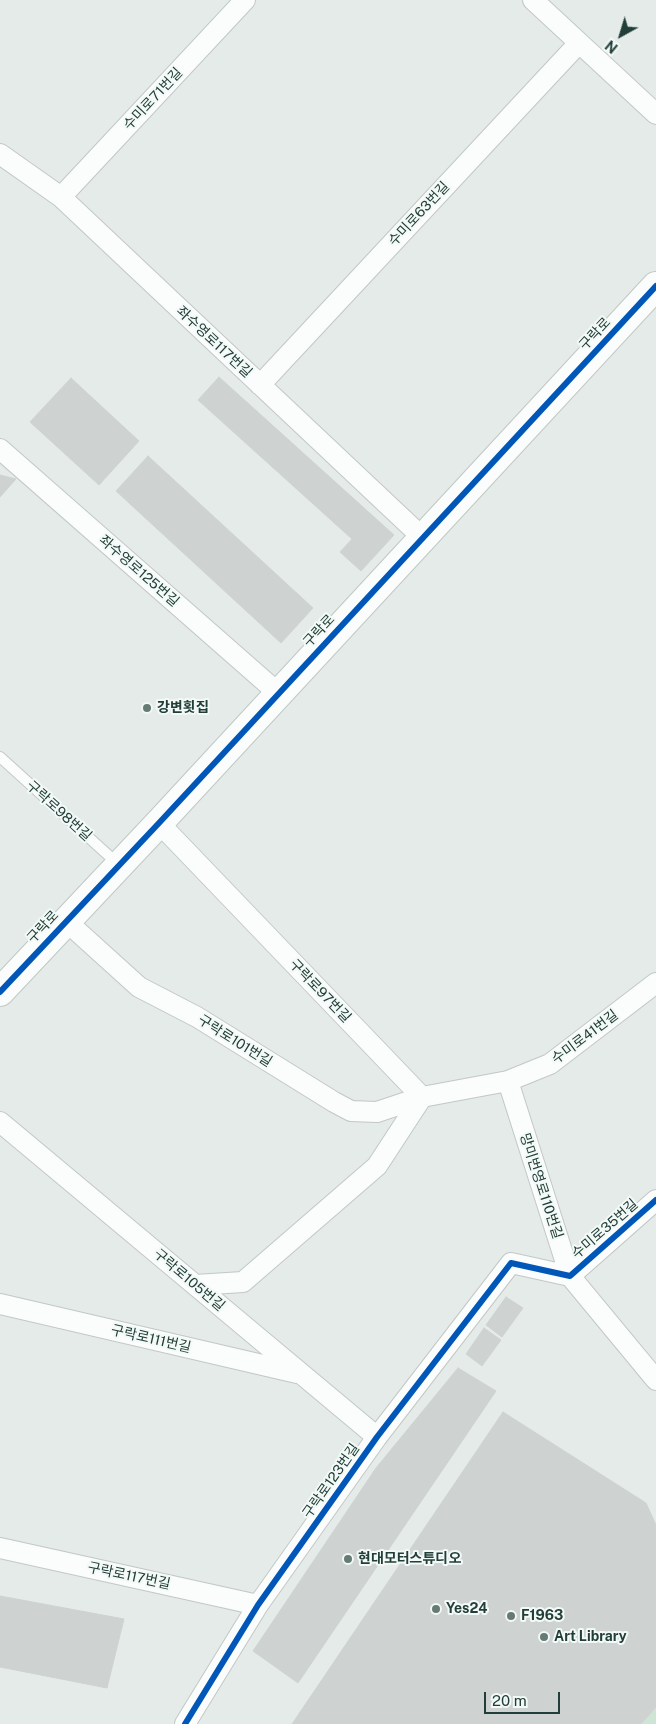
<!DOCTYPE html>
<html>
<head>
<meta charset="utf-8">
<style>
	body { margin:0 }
	#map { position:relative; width:656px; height:1724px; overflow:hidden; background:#e5ebe8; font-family:"Public Sans",sans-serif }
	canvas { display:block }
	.north { position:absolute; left:596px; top:10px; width:50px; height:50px; -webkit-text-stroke:4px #f3f9f6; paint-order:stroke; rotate:219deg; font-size:14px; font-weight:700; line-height:20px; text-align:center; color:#223e38 }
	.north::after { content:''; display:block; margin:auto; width:18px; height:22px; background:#223e38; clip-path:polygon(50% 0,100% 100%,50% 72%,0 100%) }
	.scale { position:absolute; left:484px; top:1692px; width:76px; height:22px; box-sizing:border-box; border:2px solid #223e38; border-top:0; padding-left:6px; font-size:15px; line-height:18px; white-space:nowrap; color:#223e38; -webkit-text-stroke:4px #f3f9f6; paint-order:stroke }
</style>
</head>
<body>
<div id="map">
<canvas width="656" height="1724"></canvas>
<div class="north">N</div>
<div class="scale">20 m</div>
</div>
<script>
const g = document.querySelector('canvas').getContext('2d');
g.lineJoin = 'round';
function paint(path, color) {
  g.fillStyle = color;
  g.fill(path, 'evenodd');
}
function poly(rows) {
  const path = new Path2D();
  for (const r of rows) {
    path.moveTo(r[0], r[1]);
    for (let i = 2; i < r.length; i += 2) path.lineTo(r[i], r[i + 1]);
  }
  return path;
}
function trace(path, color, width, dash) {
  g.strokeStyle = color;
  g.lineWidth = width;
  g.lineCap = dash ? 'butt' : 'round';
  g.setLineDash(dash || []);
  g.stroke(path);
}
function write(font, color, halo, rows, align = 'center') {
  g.font = font + ' "Public Sans","Noto Sans KR",sans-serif';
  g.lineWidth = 4;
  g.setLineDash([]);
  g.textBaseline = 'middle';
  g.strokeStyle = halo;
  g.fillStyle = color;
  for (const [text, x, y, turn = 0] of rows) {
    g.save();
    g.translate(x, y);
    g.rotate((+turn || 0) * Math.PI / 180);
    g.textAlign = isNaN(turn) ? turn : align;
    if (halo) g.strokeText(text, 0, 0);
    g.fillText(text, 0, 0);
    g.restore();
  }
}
paint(poly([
	[656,1707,656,1724,641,1724]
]), '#cee4d5');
const building = poly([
	[219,377,394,535,361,571,340,552,352,539,198,400,219,377],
	[71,378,139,441,99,485,30,422,71,378],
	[148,456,313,608,281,643,116,491,148,456],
	[0,475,16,479,0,497,0,475],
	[506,1297,523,1308,502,1337,486,1325,506,1297],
	[484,1328,501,1340,482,1366,466,1354,484,1328],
	[458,1368,496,1391,298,1683,253,1651,376,1468,458,1368],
	[503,1412,646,1503,656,1525,656,1707,641,1724,292,1724,503,1412],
	[0,1596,124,1619,107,1688,0,1667,0,1596]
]);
paint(building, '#ced3d1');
trace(building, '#ced3d1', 1);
const lane = poly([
	[0,757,118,864]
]);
const street = poly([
	[533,0,656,114],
	[0,154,61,197,423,538],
	[61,197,245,0],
	[260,385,579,43],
	[0,449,278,693],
	[159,823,422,1097,508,1081,550,1064,656,983],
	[66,921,139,987,197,1017,334,1102,351,1111,377,1112,422,1097],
	[508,1081,570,1276,656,1380],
	[0,1122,377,1437],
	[195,1285,243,1282,377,1166,422,1097],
	[0,1304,297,1373],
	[0,1548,258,1605],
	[185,1724,258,1605,377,1437,511,1263,570,1276,656,1200]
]);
const secondary = poly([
	[0,992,159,823,656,286]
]);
trace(lane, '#c2c8c5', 12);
trace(street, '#c2c8c5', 22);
trace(secondary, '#c0c8c5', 30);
trace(lane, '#fbfcfc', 10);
trace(street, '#fbfcfc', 20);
trace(secondary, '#fbfcfc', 28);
trace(poly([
	[0,992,159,823,656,286],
	[185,1724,258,1605,377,1437,511,1263,570,1276,656,1200]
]), '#0057b8', 6);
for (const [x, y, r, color] of [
	[147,708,5,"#667b76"],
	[348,1559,5,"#667b76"],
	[436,1609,5,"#667b76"],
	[511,1616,5,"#667b76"],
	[544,1637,5,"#667b76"]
]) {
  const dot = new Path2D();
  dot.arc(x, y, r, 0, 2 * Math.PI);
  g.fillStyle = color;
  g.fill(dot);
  trace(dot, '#f3f9f6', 2);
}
write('14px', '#223e38', '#f3f9f6', [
	["수미로71번길",153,99,-47],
	["수미로63번길",419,214,-47],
	["구락로",595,334,-47],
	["좌수영로117번길",214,342,43],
	["좌수영로125번길",139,571,41],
	["구락로",319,631,-47],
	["구락로98번길",59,811,42],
	["구락로",43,927,-47],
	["구락로97번길",320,991,46],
	["수미로41번길",585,1037,-37],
	["구락로101번길",235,1041,32],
	["망미번영로110번길",541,1186,72],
	["수미로35번길",605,1229,-41],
	["구락로105번길",189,1280,40],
	["구락로111번길",151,1339,13],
	["구락로123번길",331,1481,-55],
	["구락로117번길",129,1576,12]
]);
write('bold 14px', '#223e38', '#f3f9f6', [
	["강변횟집",157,708],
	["현대모터스튜디오",358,1559],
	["Yes24",446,1609],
	["F1963",521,1616],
	["Art Library",554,1637]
], 'left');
</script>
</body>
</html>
